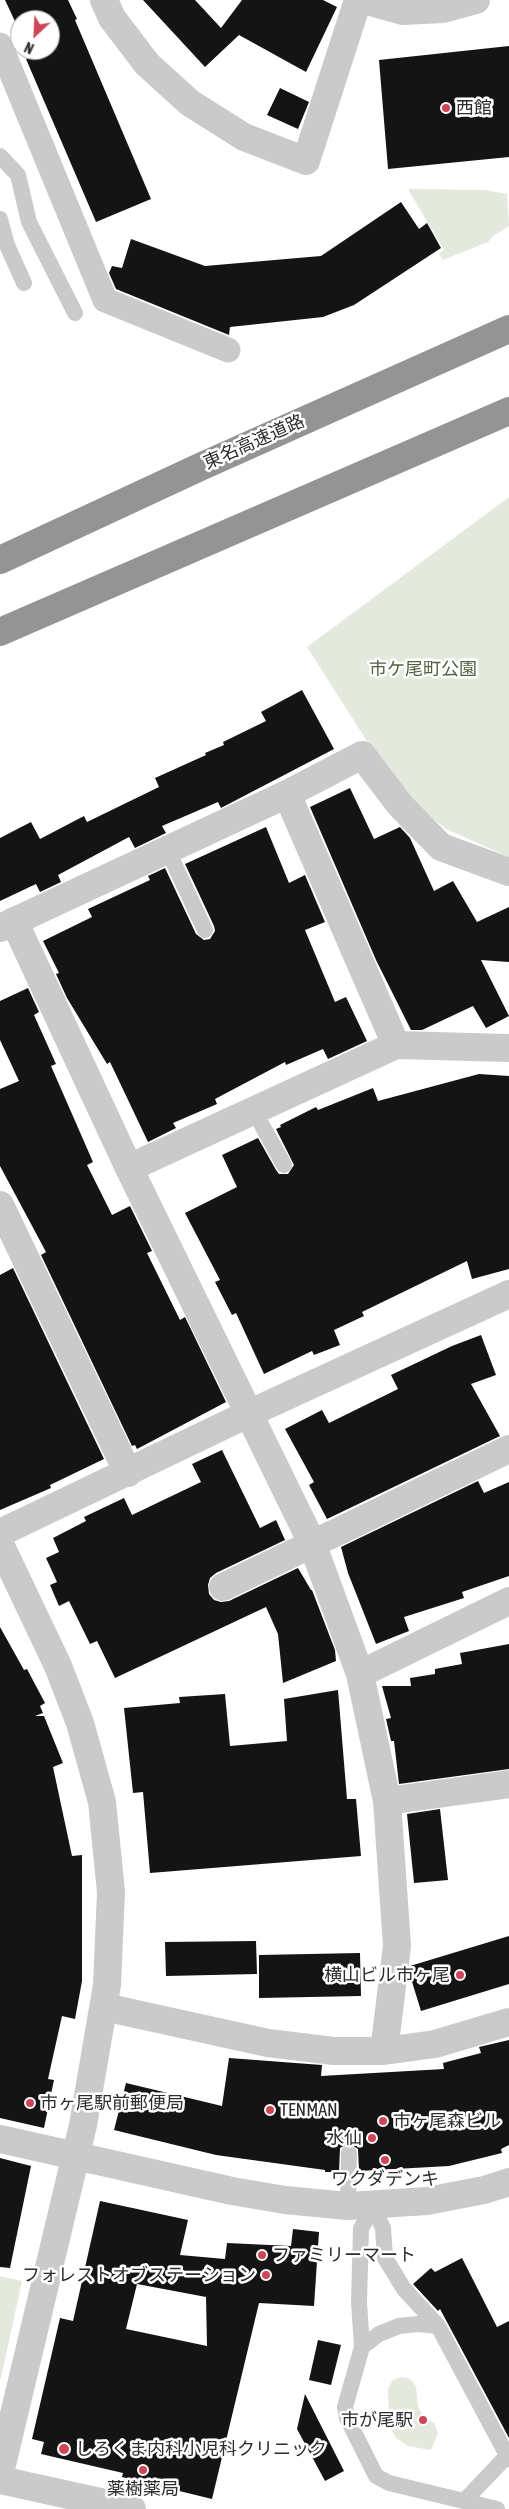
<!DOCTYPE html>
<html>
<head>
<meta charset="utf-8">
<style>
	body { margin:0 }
	#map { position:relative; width:509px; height:2509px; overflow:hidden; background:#fff; font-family:"Asap Condensed",sans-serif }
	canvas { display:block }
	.north { position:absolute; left:10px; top:10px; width:50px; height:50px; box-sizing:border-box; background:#fff; border:1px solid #ababab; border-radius:50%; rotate:205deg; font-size:14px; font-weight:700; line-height:20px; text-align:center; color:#2d2d2d }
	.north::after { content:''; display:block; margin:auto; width:18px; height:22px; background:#ce4557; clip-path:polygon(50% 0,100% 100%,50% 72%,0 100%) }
</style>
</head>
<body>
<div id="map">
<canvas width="509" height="2509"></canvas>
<div class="north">N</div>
</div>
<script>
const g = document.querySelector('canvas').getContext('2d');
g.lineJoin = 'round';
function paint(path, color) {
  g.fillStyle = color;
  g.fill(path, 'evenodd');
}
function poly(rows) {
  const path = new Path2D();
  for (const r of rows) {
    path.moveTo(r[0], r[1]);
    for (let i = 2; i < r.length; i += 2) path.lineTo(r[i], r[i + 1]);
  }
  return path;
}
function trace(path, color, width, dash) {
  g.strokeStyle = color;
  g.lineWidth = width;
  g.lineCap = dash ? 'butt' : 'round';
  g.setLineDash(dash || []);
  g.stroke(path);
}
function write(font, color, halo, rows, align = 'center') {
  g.font = font + ' "Asap Condensed","Noto Sans JP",sans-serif';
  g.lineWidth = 5;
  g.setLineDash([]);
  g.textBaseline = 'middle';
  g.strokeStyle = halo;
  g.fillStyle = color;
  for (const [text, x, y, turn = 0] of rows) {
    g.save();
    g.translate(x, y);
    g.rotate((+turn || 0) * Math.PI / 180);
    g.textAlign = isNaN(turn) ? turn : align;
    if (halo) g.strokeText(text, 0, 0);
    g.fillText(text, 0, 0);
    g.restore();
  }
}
paint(poly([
	[408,189,485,190,507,194,509,226,493,236,488,242,443,260,439,254,444,250],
	[509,497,509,857,446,829,398,790,307,647],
	[0,2276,22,2281,0,2382],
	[402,2377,410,2379,416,2386,418,2406,423,2416,434,2423,438,2433,431,2450,408,2446,396,2438,389,2426,388,2388,393,2380]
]), '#e4e9dd');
paint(poly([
	[5,0,68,0,77,19,75,20,151,199,96,222,26,59,31,57,28,50,50,50,50,20,20,20,20,32],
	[143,0,195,0,221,28,242,0,323,0,337,7,306,72,239,35,205,67],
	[509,46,509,157,388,169,379,60],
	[280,88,309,102,298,129,267,115],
	[401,202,419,229,427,223,441,248,354,305,323,317,230,327,229,335,116,289,109,273,112,266,122,268,131,239,205,266,321,256],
	[302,690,334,749,221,808,218,802,162,826,166,833,135,848,129,837,58,875,61,882,40,892,36,884,0,901,0,838,31,822,40,839,84,816,87,822,159,787,155,778,206,755,205,753,224,745,223,742,266,721,261,712],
	[350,788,374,839,400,827,410,838,434,891,453,881,477,922,509,907,509,962,481,960,509,1016,486,1028,473,1006,422,1030,411,1030,376,960,310,807],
	[266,827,289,883,305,875,325,922,305,930,335,1002,346,997,367,1041,328,1059,323,1049,286,1065,285,1062,215,1099,217,1104,173,1123,176,1128,148,1142,110,1062,107,1064,67,998,56,974,59,973,43,941,92,917,88,909,150,880,148,876,165,868,196,934,204,940,210,939,215,931,214,926,185,864],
	[28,988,39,1012,34,1015,56,1064,51,1066,93,1162,87,1165,112,1215,130,1206,152,1251,147,1253,180,1320,185,1317,226,1402,137,1449,135,1445,132,1446,41,1255,46,1252,0,1166,0,1089,19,1081,0,1040,0,1001],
	[479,1074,509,1076,509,1269,472,1279,467,1261,362,1312,364,1316,334,1330,340,1345,314,1355,312,1351,264,1374,236,1313,232,1315,215,1282,220,1280,185,1213,237,1187,222,1155,258,1138,276,1170,279,1174,288,1174,294,1165,276,1129,281,1127,280,1125,316,1107,318,1110,373,1088,378,1101],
	[13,1268,104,1459,50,1485,51,1488,0,1510,0,1275],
	[481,1335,496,1375,471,1384,500,1436,327,1519,309,1485,314,1482,285,1429,322,1410,329,1423,398,1389,391,1375,452,1346],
	[222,1450,260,1528,276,1520,285,1540,216,1573,210,1578,208,1585,209,1594,214,1600,221,1602,229,1601,298,1568,311,1590,312,1590,335,1650,336,1661,283,1683,278,1634,266,1607,115,1678,97,1641,90,1644,69,1601,59,1606,50,1585,57,1582,46,1558,59,1552,53,1538,86,1521,84,1517,124,1498,132,1515,201,1482,192,1464],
	[478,1481,484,1493,509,1482,509,1576,462,1592,464,1598,404,1617,409,1631,376,1644,348,1573,341,1547],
	[0,1627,24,1670,27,1669,45,1703,40,1706,43,1713,35,1716,44,1716,63,1763,53,1767,72,1856,82,1855,82,1981,75,2019,62,2016,48,2079,54,2080,44,2128,0,2118],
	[509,1644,509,1769,399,1784,394,1741,391,1741,386,1719,391,1718,382,1686,411,1686,410,1678,435,1674,435,1669,462,1664,460,1653],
	[338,1690,347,1799,356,1799,361,1856,150,1873,143,1792,133,1793,124,1708,180,1703,179,1697,225,1694,230,1746,287,1741,284,1699],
	[440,1809,448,1880,414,1883,407,1814],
	[509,1936,509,1984,421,2011,409,1972,410,1966],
	[256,1941,257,1974,166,1976,165,1942],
	[360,1953,361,1996,259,1998,259,1955],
	[509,2040,509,2145,501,2149,502,2153,449,2166,359,2171,358,2149,349,2143,340,2148,339,2172,325,2172,325,2170,216,2155,114,2130,126,2083,222,2106,229,2058,322,2065,321,2076,444,2069,443,2063,481,2053,479,2047],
	[0,2158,31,2166,10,2268,0,2267],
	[100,2201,188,2220,180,2255,225,2259,227,2243,291,2246,293,2229,319,2232,314,2306,259,2303,212,2499,122,2477,123,2473,41,2454,44,2442,32,2439,60,2318,73,2321],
	[137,2284,206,2297,207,2346,126,2329],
	[462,2258,497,2327,509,2321,509,2438,440,2309,438,2311,413,2284,431,2268,435,2272],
	[318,2340,341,2345,331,2385,309,2380],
	[305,2394,344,2471,325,2481,297,2429]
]), '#141414');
trace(poly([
	[0,156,18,175,29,222,75,313],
	[0,219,7,245,24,283],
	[168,851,205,930],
	[254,1111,284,1165],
	[348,2206,349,2153],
	[372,2206,361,2229,359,2302,362,2347,345,2407,347,2418,376,2476,389,2483,497,2509],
	[372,2206,383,2228,385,2258,404,2289,438,2326,509,2459],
	[362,2347,379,2334,399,2326,418,2324,438,2326],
	[464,2501,507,2456]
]), '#cacaca', 16);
trace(poly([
	[0,45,105,300,228,350]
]), '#cacaca', 25);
trace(poly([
	[104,0,112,18,147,64,190,103,244,137,306,161,358,0],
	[287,794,396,1045],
	[14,921,129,1168,312,1543,360,1674,387,1801,397,1946,384,2051],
	[0,928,287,794,362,755,400,805,441,847,509,872],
	[129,1168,396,1045,509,1048],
	[0,1205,128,1473],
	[0,1533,250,1413,509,1294],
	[223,1587,509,1449],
	[360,1674,509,1601],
	[387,1801,509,1784],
	[104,2007,268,2043,334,2051,384,2051,435,2044,509,2022],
	[0,2139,76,2156]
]), '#cacaca', 28);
trace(poly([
	[363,0,403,11,443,9,476,0],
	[0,1544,58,1666,80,1723,102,1802,111,1892,107,1985,83,2125,0,2473],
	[76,2156,232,2191,285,2200,348,2206,427,2201,484,2190,509,2182],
	[0,2480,132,2509]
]), '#cacaca', 28);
trace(poly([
	[0,560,200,467,509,329],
	[0,632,509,411]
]), '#949494', 28);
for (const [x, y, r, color] of [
	[446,108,5,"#ce4557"],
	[460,1975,5,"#ce4557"],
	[30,2103,5,"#ce4557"],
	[270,2110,5,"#ce4557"],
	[383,2121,5,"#ce4557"],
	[372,2138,5,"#ce4557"],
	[385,2160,5,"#ce4557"],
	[262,2255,5,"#ce4557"],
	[266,2275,5,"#ce4557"],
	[423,2420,5,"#ce4557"],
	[64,2449,6,"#ce4557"],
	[143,2470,5,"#ce4557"]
]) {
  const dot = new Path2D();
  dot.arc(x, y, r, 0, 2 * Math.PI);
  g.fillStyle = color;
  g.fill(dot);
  trace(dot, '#fff', 2);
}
write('18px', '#2d2d2d', '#fff', [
	["西館",456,108],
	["横山ビル市ヶ尾",450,1975,"right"],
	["市ヶ尾駅前郵便局",40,2103],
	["TENMAN",280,2110],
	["市ヶ尾森ビル",393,2121],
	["水仙",362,2138,"right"],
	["ワクダデンキ",385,2179,"center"],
	["ファミリーマート",272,2255],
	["フォレストオブステーション",256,2275,"right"],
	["市が尾駅",413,2420,"right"],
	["しろくま内科小児科クリニック",75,2449],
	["薬樹薬局",143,2489,"center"]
], 'left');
write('18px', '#2d2d2d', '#fff', [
	["東名高速道路",254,442,-24]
]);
write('18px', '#536341', '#fff', [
	["市ケ尾町公園",423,669]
]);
</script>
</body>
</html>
